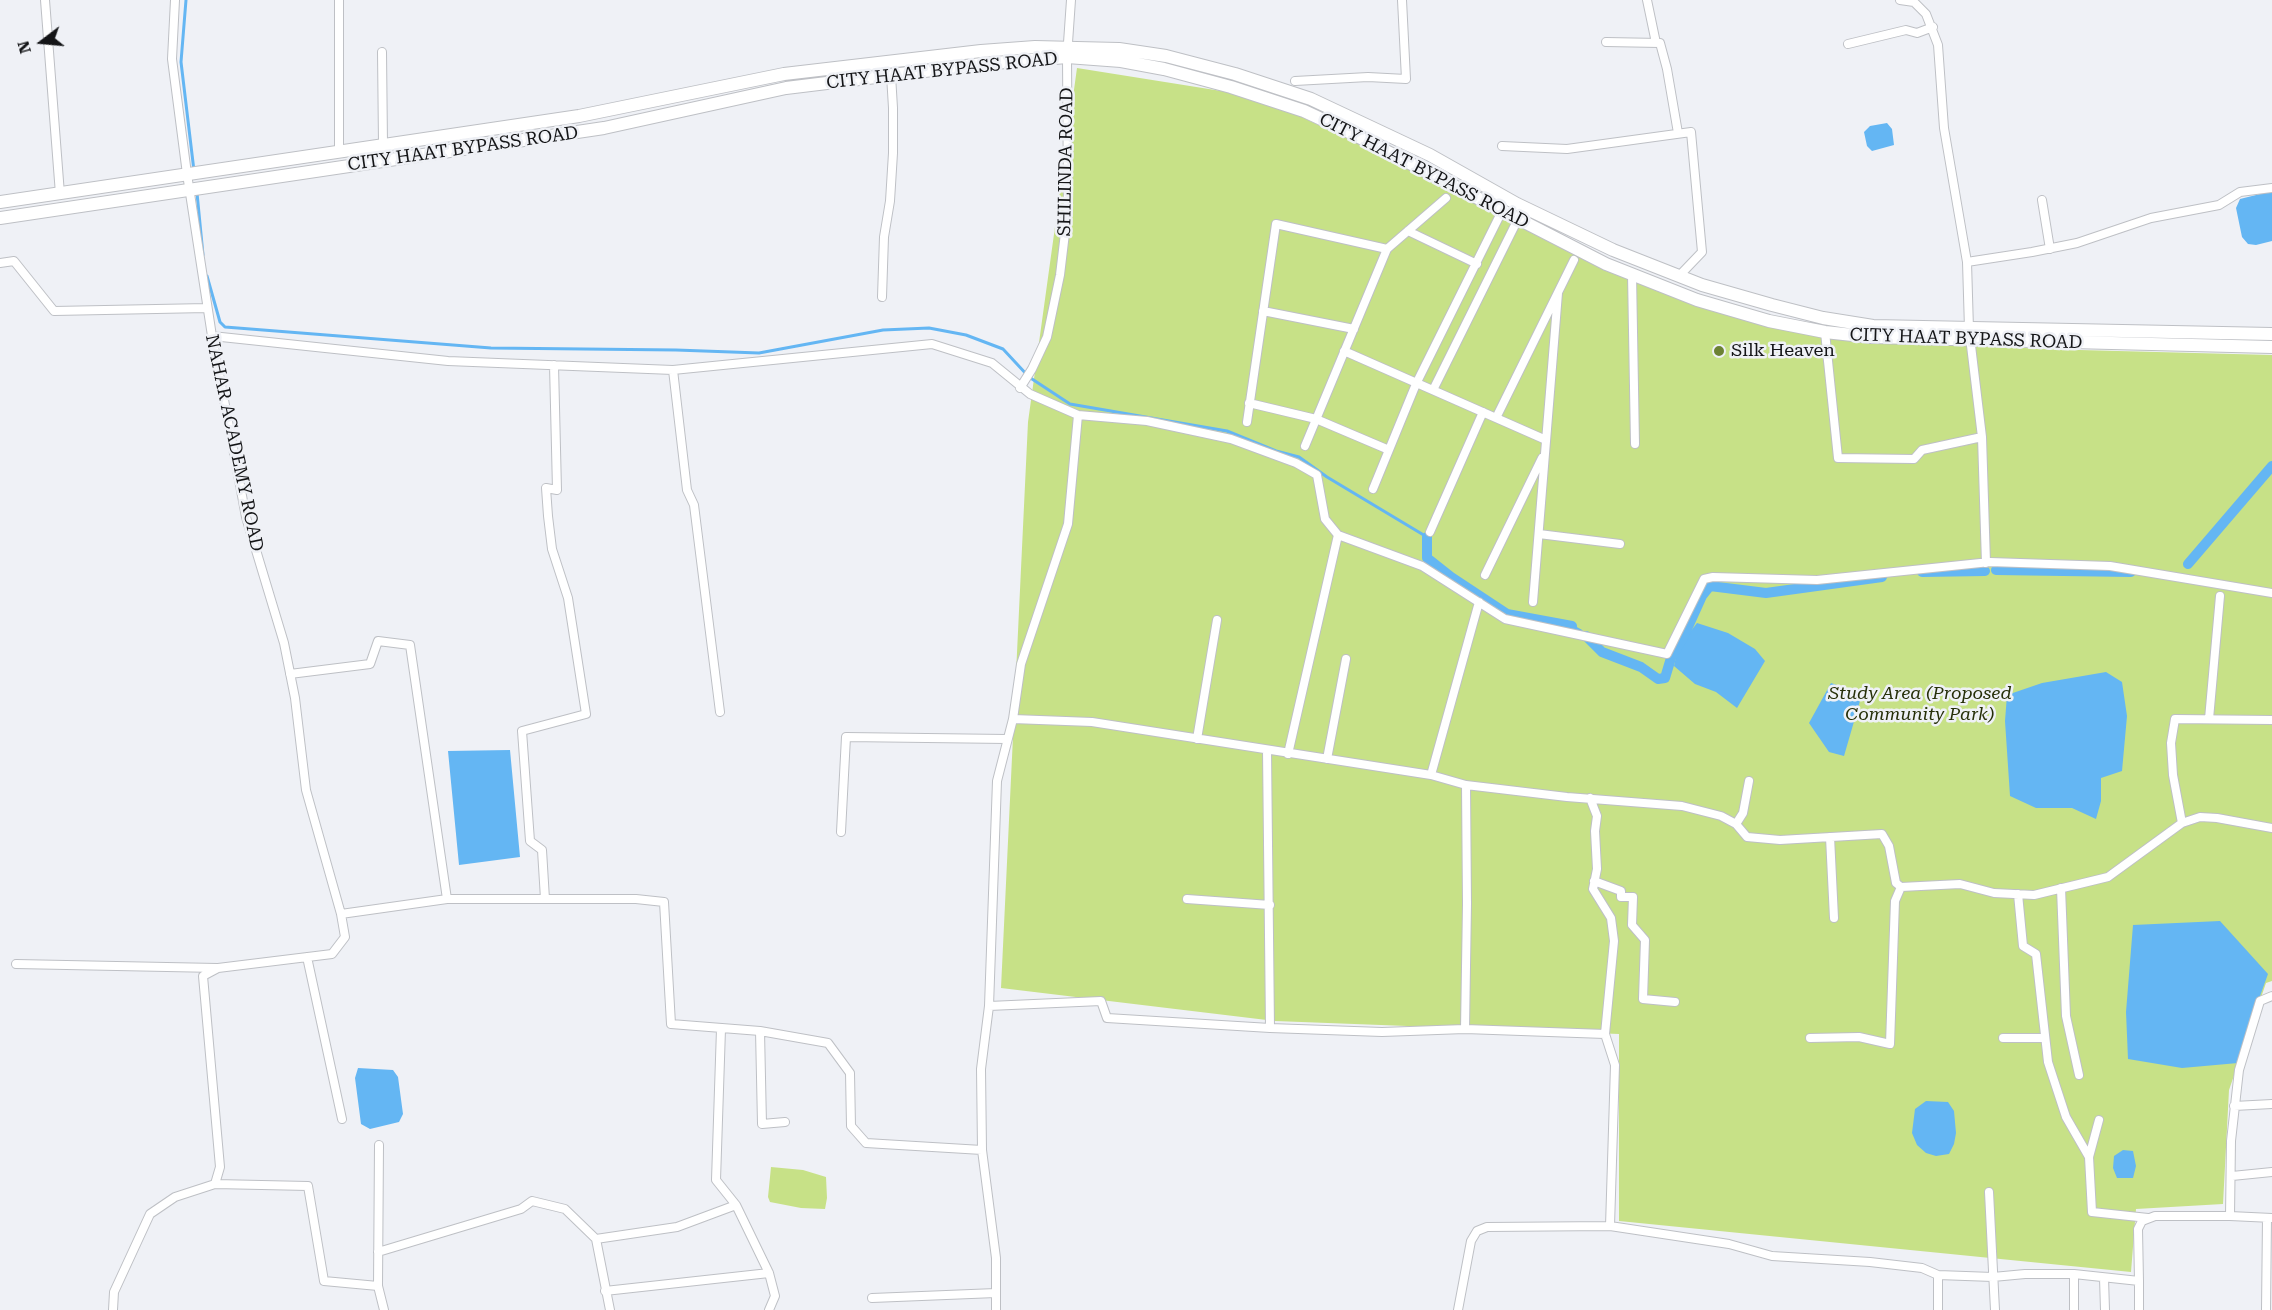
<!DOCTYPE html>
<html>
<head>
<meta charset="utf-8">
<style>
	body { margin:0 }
	#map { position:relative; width:2272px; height:1310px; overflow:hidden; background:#eff1f6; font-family:"Roboto Serif",serif }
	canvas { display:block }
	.north { position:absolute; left:12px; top:12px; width:60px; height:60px; -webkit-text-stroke:4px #eff1f6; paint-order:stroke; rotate:254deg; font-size:16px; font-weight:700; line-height:24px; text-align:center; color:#141517 }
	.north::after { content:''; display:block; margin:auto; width:21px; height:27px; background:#141517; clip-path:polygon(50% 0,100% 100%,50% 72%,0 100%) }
</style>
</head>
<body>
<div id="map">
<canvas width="2272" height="1310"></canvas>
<div class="north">N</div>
</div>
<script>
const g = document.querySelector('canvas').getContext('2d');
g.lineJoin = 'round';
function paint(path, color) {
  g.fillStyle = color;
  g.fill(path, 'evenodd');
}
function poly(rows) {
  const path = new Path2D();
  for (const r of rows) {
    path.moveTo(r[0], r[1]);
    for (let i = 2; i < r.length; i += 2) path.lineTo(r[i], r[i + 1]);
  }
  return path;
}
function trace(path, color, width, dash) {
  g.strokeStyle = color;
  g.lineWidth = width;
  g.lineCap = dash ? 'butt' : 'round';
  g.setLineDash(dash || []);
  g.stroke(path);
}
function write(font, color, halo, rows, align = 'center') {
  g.font = font + ' "Roboto Serif",serif';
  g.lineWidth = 5;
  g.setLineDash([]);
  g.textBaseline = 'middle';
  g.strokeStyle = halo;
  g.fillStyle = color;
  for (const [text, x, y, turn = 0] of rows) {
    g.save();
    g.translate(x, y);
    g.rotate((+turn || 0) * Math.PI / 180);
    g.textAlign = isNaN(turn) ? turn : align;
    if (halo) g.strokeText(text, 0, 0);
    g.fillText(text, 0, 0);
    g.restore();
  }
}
paint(poly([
	[1077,68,1259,97,1453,188,1612,267,1812,335,2041,349,2272,355,2272,981,2266,983,2229,1090,2223,1204,2136,1209,2131,1272,1619,1221,1619,1034,1275,1021,1001,988,1028,422],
	[771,1167,803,1170,826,1177,827,1198,825,1209,801,1208,770,1202,768,1197]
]), '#c7e187');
paint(poly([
	[1887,123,1892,129,1894,145,1872,151,1867,146,1864,132,1870,126],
	[2272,191,2272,241,2256,245,2248,244,2242,237,2236,208,2240,199],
	[1697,623,1728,633,1755,649,1765,661,1737,708,1716,692,1695,684,1674,666,1678,648],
	[2106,672,2122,682,2127,716,2122,771,2101,778,2101,801,2096,819,2072,808,2036,808,2010,796,2005,721,2007,695,2042,683],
	[1831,683,1862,694,1844,756,1829,752,1809,723],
	[510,750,520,857,459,865,448,751],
	[2220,921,2268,974,2251,1021,2238,1063,2182,1068,2128,1059,2126,1012,2133,925],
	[358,1068,393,1070,398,1077,403,1114,399,1122,370,1129,361,1124,355,1078],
	[1926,1101,1948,1102,1954,1111,1956,1133,1954,1144,1949,1154,1936,1156,1926,1153,1917,1145,1912,1133,1915,1109],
	[2123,1150,2133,1151,2136,1166,2133,1178,2117,1178,2113,1168,2114,1156]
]), '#64b6f3');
trace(poly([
	[186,0,181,62,194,171],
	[197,193,203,255],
	[207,276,220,322,225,327,491,348,676,350,759,353,883,330,929,328,966,335,1003,349,1029,377,1070,404,1227,431,1276,451,1299,457,1327,477,1427,537],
	[1572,626,1581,631]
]), '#64b6f3', 3);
trace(poly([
	[1427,537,1427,558,1451,577,1507,614,1572,626],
	[2188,564,2272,466],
	[1996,570,2131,572],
	[1922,572,1985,571],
	[1586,636,1602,652,1641,667,1658,679,1665,678,1671,658,1683,638,1702,596,1710,586,1766,593,1882,577]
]), '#64b6f3', 10);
const minor = poly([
	[45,0,60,194],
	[339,0,339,151],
	[1647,0,1656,43],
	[1900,0,1914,2,1926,14,1938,45,1944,128,1967,262,1969,329,1982,437,1986,563],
	[1606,42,1660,43,1667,69,1678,133],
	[1848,44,1906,30,1917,33,1933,27],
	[382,52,383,144],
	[1295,81,1368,77,1406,79,1402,0],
	[1502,146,1567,149,1691,132,1702,252,1679,276],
	[2042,200,2050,249],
	[1408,231,1477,264],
	[1967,262,2032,252,2077,243,2151,218,2219,205,2240,192,2272,188],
	[0,263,14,261,54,311,207,308],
	[1632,274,1635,444],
	[882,297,884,237,890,201,893,153,893,108,891,75],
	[1263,311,1354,329],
	[1825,332,1838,458,1914,459,1922,450,1982,437],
	[212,336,448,361,673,370,932,344,992,363,1030,394,1078,415,1147,421,1231,439,1296,463,1317,475,1325,519,1338,535,1422,566,1505,619,1667,654,1704,579,1713,577,1817,580,1990,562,2110,566,2272,593],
	[1344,351,1546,440],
	[673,370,687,490,694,505,720,712],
	[1020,388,1032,369,1047,337,1060,275,1068,208,1067,57,1071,0],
	[1433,390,1518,219],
	[1249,403,1316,419,1389,450],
	[1496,418,1574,260],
	[1247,422,1276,224,1387,249],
	[1305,446,1387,249,1446,198],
	[1373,489,1416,384,1502,211],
	[1430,532,1483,412],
	[1539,534,1620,544],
	[1485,575,1542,458],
	[1533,602,1558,293],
	[290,674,370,664,378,641,410,645,447,899],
	[1013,719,1092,722,1431,775,1466,785,1567,797,1682,806,1721,816,1736,824,1747,837,1780,840,1882,834,1889,846,1896,883,1901,887,1960,884,1994,893,2034,895,2108,877,2182,823,2200,817,2217,818,2272,828],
	[2209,719,2220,596],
	[1197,739,1217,620],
	[1267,750,1270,1028,1382,1032,1465,1029,1467,904,1466,785],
	[1288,754,1338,535],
	[1327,759,1346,659],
	[1431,775,1479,602],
	[1590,798,1597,816,1595,831,1597,869,1593,889,1611,918,1614,941,1605,1034,1615,1065,1610,1226],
	[2182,823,2173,775,2171,743,2175,719,2272,720],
	[1736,824,1743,813,1749,781],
	[841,832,846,737,1007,739],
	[1830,837,1834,918],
	[1594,881,1621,891,1621,897,1633,897,1632,925,1645,940,1643,999,1675,1002],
	[2061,888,2066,1016,2079,1075],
	[2018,894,2023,946,2036,954,2048,1062,2066,1117,2089,1157],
	[545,899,542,850,530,841,522,731,586,714,568,598,552,549,548,516,546,488,557,490,554,365],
	[1187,899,1270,905],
	[341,914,447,899,636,899,664,902,671,1024,760,1031,828,1043,850,1073,851,1126,866,1143,982,1150],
	[307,957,342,1119],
	[16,964,217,968],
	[989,1006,1101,1001,1107,1018,1270,1028],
	[721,1029,716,1180,736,1205,769,1273,775,1296,769,1310],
	[1465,1029,1605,1034],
	[760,1031,762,1124,785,1122],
	[1810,1038,1859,1037,1890,1044,1895,901,1901,887],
	[2003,1038,2045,1038],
	[2234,1106,2272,1104],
	[2099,1120,2089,1157,2092,1212,2148,1218],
	[2232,1176,2272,1172],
	[215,1184,308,1186,324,1281,378,1286,384,1310],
	[1989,1192,1995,1310],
	[2230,1216,2272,1218],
	[378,1252,521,1209,532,1201,565,1209,596,1239],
	[2074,1274,2074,1310],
	[1938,1275,1938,1310],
	[2104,1278,2105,1310],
	[2139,1281,2139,1310],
	[378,1286,379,1145],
	[605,1291,769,1273],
	[872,1298,996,1293],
	[113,1310,114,1292,150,1214,175,1197,215,1184,220,1167,203,976,218,968,332,954,345,937,341,914,306,790,295,698,284,643,246,517,212,336,187,174,172,59,175,0],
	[610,1310,596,1239,677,1227,736,1205],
	[996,1310,996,1258,982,1150,981,1069,989,1006,997,781,1013,719,1021,664,1068,524,1078,415],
	[1458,1310,1471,1241,1477,1231,1487,1227,1610,1226,1729,1244,1772,1256,1870,1262,1922,1268,1938,1275,1993,1277,2025,1274,2074,1274,2139,1281,2138,1229,2142,1221,2155,1216,2230,1216,2231,1141,2239,1070,2260,1001,2272,996],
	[2266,1310,2267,1218]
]);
const primary = poly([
	[0,202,579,116,784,74,981,51,1035,47,1119,49,1166,56,1235,74,1311,99,1430,155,1517,204,1613,250,1702,285,1772,305,1823,318,1873,326,2272,334],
	[0,218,604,128,786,88,982,64,1067,57,1121,61,1164,69,1231,87,1304,111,1351,133,1606,264,1697,300,1769,321,1825,332,1871,337,2272,347]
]);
trace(minor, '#bec0c5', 10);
trace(primary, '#bec0c5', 14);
trace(minor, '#fff', 8);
trace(primary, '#fff', 12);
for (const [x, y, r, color] of [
	[1719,351,6,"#6c8233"]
]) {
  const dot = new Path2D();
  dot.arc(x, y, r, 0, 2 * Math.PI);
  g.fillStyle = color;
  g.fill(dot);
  trace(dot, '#eff1f6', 2);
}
write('18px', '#141517', '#eff1f6', [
	["CITY HAAT BYPASS ROAD",942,71,-6],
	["CITY HAAT BYPASS ROAD",463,149,-8],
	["SHILINDA ROAD",1066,162,-89],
	["CITY HAAT BYPASS ROAD",1424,171,27],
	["CITY HAAT BYPASS ROAD",1966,339,2],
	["NAHAR ACADEMY ROAD",234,443,78]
]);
write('18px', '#141517', '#eff1f6', [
	["Silk Heaven",1731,351]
], 'left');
write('italic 18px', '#262f08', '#eff1f6', [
	["Study Area (Proposed",1920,694],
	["Community Park)",1920,715]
]);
</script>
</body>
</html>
